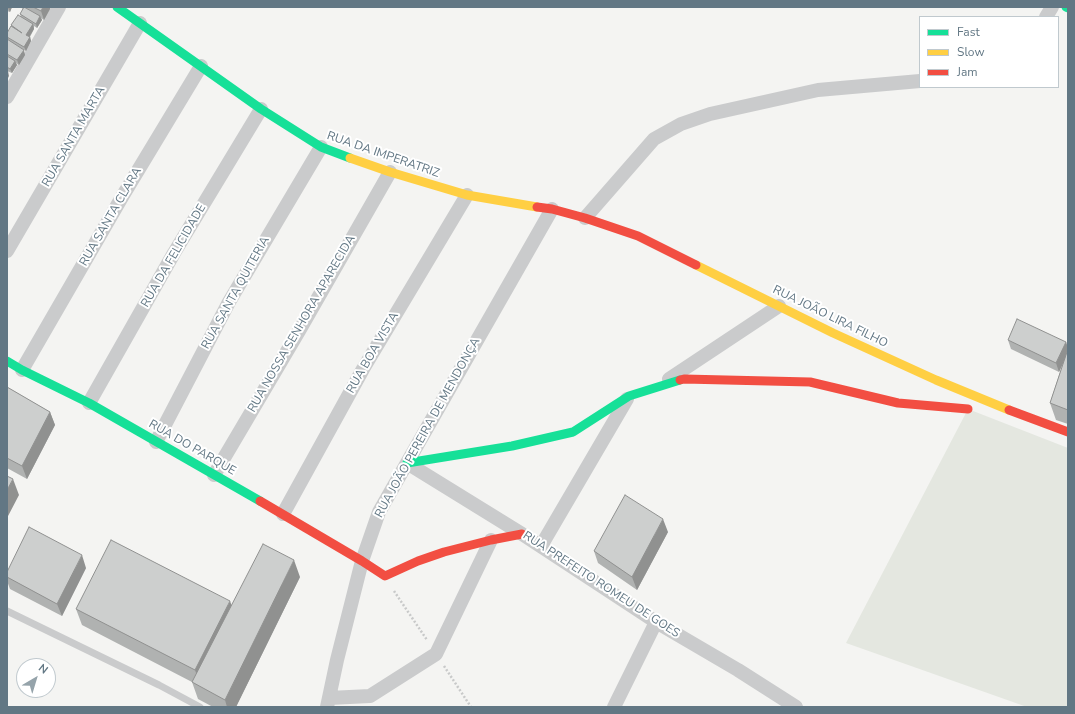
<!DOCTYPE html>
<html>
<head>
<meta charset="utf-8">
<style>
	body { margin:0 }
	#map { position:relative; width:1075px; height:714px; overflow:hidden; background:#f4f4f2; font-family:"Nunito Sans",sans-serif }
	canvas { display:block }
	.frame { position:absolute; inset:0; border:8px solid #627784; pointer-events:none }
	.legend { position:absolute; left:919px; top:16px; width:140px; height:72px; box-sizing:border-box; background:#fff; border:1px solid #c0c9ce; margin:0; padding:5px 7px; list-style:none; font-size:12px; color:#627784 }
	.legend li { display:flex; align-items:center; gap:8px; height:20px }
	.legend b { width:20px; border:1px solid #c0c9ce }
	.north { position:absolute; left:16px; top:658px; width:40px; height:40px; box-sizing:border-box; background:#fff; border:1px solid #c0c9ce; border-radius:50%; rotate:38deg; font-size:11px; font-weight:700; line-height:16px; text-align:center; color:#627784 }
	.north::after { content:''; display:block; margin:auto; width:14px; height:18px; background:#95a3aa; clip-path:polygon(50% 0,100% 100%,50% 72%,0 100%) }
</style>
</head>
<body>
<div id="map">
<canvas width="1075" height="714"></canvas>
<div class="frame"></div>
<ul class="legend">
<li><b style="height:5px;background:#16e098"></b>Fast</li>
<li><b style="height:5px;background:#ffcf43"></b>Slow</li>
<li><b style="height:5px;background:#f24e42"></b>Jam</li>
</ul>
<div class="north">N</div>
</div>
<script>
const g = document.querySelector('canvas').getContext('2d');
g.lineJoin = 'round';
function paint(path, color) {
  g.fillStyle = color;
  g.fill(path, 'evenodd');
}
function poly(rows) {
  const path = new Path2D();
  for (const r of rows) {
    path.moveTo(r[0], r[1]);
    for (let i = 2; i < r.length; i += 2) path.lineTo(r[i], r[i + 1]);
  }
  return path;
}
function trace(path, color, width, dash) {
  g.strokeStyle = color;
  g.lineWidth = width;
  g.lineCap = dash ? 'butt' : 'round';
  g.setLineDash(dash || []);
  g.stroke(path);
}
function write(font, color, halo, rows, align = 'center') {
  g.font = font + ' "Nunito Sans",sans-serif';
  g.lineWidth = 4;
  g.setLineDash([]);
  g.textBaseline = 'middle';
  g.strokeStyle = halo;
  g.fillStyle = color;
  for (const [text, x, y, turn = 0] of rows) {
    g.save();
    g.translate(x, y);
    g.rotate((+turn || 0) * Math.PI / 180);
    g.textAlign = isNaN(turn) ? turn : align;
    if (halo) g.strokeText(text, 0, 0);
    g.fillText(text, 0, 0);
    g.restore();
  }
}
paint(poly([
	[968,409,1068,448,1068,707,1027,707,846,643]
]), '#e4e7e0');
trace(poly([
	[394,591,427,640],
	[444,666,471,707]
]), '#c8c9c9', 2.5, [2, 2]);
trace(poly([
	[7,611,159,685,200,707]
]), '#cacbcc', 7);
trace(poly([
	[1046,17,1052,7],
	[7,97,59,7],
	[585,218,654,139,681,124,710,114,818,90,920,81],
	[7,251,140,23],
	[22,370,122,197,201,66],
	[669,379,779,306],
	[89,403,174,253,261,109],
	[156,442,229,302,321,147],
	[407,463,522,534,656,622,738,670,796,707],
	[214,475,299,331,390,172],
	[283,514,363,369,467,195],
	[541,546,627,399],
	[329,698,370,696,436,654,491,540],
	[327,707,337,660,362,561,379,512,552,209],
	[614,707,656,622]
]), '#cacbcc', 14);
trace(poly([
	[117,7,261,109,321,147,350,158],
	[1066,7,1068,8],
	[7,361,22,370,89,403,260,501],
	[407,463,512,446,573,432,629,396,680,380]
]), '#16e098', 9);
trace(poly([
	[350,158,390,172,467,195,537,207],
	[696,265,833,333,936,380,1009,410]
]), '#ffcf43', 9);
trace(poly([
	[537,207,552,209,585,218,638,236,696,265],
	[680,380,684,379,810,382,898,403,968,409],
	[1009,410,1068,432],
	[260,501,362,561,385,576,418,561,444,552,491,540,522,534]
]), '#f24e42', 9);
paint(poly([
	[7,7,12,7,10,12,7,11],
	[20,7,50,7,50,9,44,20,41,18,42,20,37,28,34,26,34,29,30,37,31,41,26,51,22,49,25,55,19,65,16,63,17,65,12,73,7,71,7,33,12,27,11,25,21,17,20,14,23,9],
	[1008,340,1066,342,1068,348,1068,424,1056,420,1050,403,1063,363,1059,372,1011,349],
	[7,387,50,412,55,425,27,479,7,468],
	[668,532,637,590,598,563,594,551],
	[86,568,62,616,10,589,7,581,7,572],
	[300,577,236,707,213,707,198,699,192,682,82,625,76,609,232,605]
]), '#b0b2b1');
paint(poly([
	[9,7,12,7,10,12,8,8],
	[43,7,50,7,50,9,44,20,41,11],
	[40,16,42,20,37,28,36,24],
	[33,24,34,29,28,39,26,35],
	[30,37,31,41,26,51,24,47],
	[24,50,25,55,19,65,17,60],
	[15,61,17,65,12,73,10,69],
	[8,71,9,76,7,80,7,72],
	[1066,342,1068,348,1068,353,1059,372,1056,363],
	[50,412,55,425,27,479,22,466],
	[13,479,19,495,7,518,7,490],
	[663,519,668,532,637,590,632,577],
	[82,555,86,568,62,616,57,604],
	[294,560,300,577,236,707,227,707,225,700],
	[230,601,236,617,201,687,195,670]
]), '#909190');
const building = poly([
	[24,7,40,16,36,24,20,14,24,7],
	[33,7,43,7,41,11,33,7],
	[18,15,33,24,26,35,30,37,24,47,7,37,7,33,11,26,22,33,11,25,18,15],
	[7,39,24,50,17,60,7,54,7,39],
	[7,56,15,61,10,69,7,67,7,56],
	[1017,319,1066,342,1056,363,1008,340,1017,319],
	[1068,349,1068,410,1050,403,1068,349],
	[7,387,50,412,22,466,7,458,7,387],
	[7,476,13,479,7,490,7,476],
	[625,495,663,519,632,577,594,551,625,495],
	[29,527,82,555,57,604,7,577,7,572,29,527],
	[111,540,230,601,195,670,76,609,111,540],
	[263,544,294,560,225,700,192,682,263,544]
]);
paint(building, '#cdcfce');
trace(building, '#909190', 1);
write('12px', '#627784', '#fff', [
	["RUA SANTA MARTA",74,137,-60],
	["RUA DA IMPERATRIZ",383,155,19],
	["RUA SANTA CLARA",111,217,-60],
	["RUA DA FELICIDADE",174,256,-60],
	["RUA SANTA QUITERIA",236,293,-61],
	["RUA JOÃO LIRA FILHO",830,317,26],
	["RUA NOSSA SENHORA APARECIDA",302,324,-60],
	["RUA BOA VISTA",373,353,-60],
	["RUA JOÃO PEREIRA DE MENDONÇA",428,428,-61],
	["RUA DO PARQUE",192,448,30],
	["RUA PREFEITO ROMEU DE GOES",601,585,33]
]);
</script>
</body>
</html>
